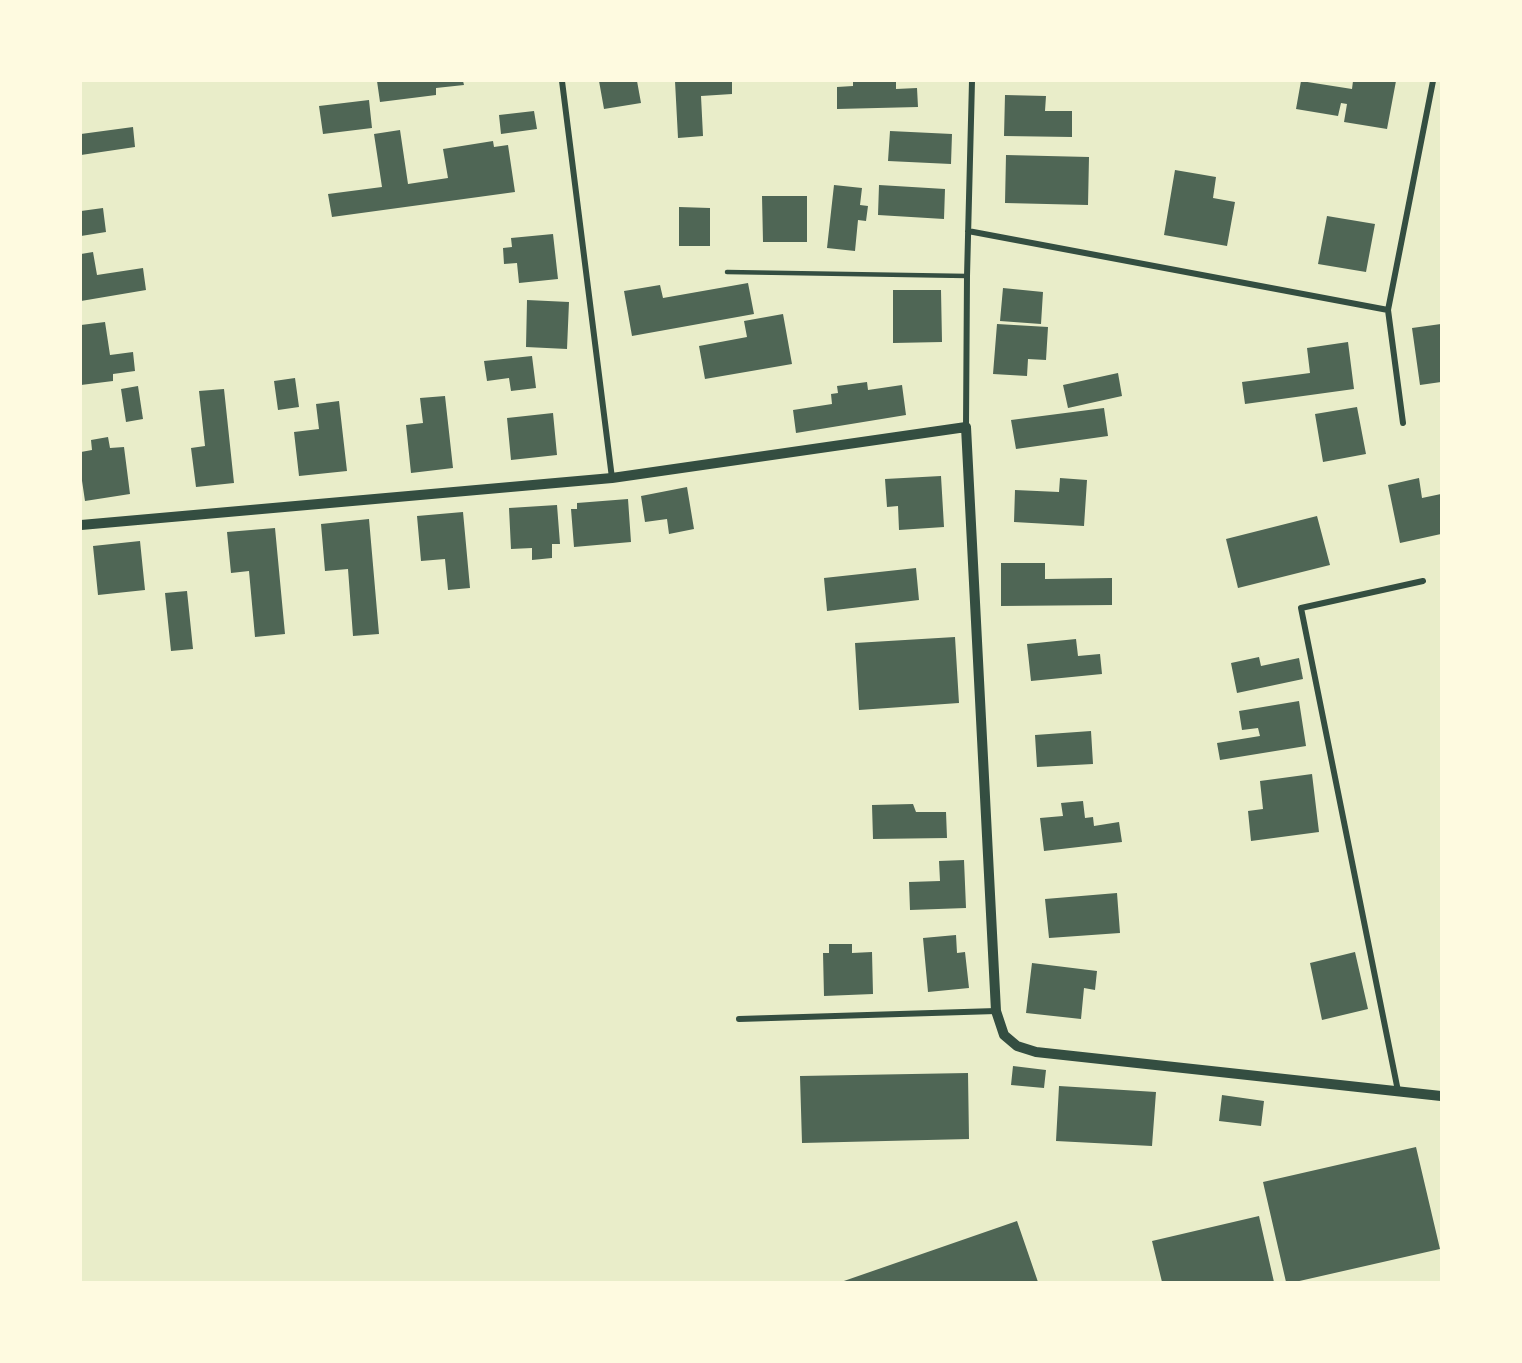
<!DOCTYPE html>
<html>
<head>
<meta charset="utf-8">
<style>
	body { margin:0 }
	#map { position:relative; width:1522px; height:1363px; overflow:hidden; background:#e9edc9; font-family:"PT Sans",sans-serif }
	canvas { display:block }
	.frame { position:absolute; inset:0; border:82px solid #fefae0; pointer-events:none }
</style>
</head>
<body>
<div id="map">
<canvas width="1522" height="1363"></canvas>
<div class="frame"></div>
</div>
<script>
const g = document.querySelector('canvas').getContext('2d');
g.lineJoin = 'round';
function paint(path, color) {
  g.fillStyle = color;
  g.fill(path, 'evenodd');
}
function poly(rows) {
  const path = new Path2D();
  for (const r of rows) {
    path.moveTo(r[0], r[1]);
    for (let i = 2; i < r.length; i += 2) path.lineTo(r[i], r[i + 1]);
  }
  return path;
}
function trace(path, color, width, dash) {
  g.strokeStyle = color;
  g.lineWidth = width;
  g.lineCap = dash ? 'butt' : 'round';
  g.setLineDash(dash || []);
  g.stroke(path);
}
paint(poly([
	[377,81,463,81,464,85,436,88,436,95,380,102],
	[599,81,637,81,641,103,604,109],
	[675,81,732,81,732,94,701,96,703,136,678,138],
	[853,81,896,81,896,89,917,88,918,107,837,109,837,87,853,86],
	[1301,81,1352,89,1353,81,1396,81,1387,129,1344,122,1347,104,1341,103,1338,116,1296,109],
	[1005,95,1046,96,1045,111,1072,111,1072,137,1004,136],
	[369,100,372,128,323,134,319,106],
	[534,111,537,129,501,134,499,115],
	[133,127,135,147,81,155,81,134],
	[400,130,408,184,448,178,443,149,493,141,494,147,508,145,515,192,332,217,328,194,382,187,374,134],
	[890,131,952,134,951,164,888,161],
	[1006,155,1089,157,1088,205,1005,203],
	[1175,170,1216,177,1213,198,1235,202,1227,246,1164,235],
	[834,185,862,188,860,205,868,206,866,221,858,220,855,251,827,248],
	[879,185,945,189,944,219,878,215],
	[762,196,807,196,807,242,763,242],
	[679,207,710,208,710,246,679,246],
	[103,208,106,232,81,236,81,211],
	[1327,216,1375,224,1366,272,1318,264],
	[553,234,558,279,519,283,517,263,504,264,503,248,512,247,511,238],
	[93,252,97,275,143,268,146,290,81,301,81,254],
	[748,283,754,314,632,336,624,291,660,285,663,298],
	[1003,288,1043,292,1041,324,1000,321],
	[893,290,941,290,942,342,893,343],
	[527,300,569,302,567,349,526,347],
	[783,314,792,364,705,379,699,346,747,337,744,321],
	[105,322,110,355,133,352,135,371,113,374,113,381,81,385,81,325],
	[997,324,1048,327,1046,360,1028,359,1027,376,993,374],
	[1441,324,1441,382,1420,385,1412,328],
	[1348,342,1354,389,1245,404,1242,382,1310,373,1307,348],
	[532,356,536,388,511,391,509,378,487,381,484,361],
	[1118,373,1122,396,1068,408,1063,385],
	[295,378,299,407,278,410,274,381],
	[867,382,868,390,902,385,906,415,796,433,793,410,832,404,831,394,838,393,837,386],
	[138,386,143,419,126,422,121,389],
	[224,389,234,483,196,487,191,448,205,446,199,391],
	[445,396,453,468,411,473,406,425,423,423,420,398],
	[339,401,347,471,299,476,294,432,319,429,316,404],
	[1357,407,1366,454,1323,462,1315,414],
	[1104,408,1108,436,1016,449,1011,420],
	[553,413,557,455,511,460,507,418],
	[108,437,110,448,124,447,130,494,85,501,81,474,81,452,92,450,91,440],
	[941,476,944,527,899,530,898,506,887,507,885,479],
	[1060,478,1087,480,1084,526,1014,522,1015,490,1059,492],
	[1419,478,1422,498,1441,494,1441,534,1400,543,1388,485],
	[687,487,694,529,669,534,667,519,645,522,641,496],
	[628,499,631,542,574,547,571,509,577,509,577,503],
	[557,505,560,544,552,544,552,558,532,560,532,548,511,549,509,508],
	[463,512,470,588,448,590,445,559,421,561,417,516],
	[1317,516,1330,565,1238,588,1226,539],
	[369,519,379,634,353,636,348,569,325,571,321,524],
	[275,528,285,634,255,637,249,571,231,573,227,532],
	[140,541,145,590,98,595,93,546],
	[1001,563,1045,563,1045,579,1112,578,1112,605,1001,606],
	[916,568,919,600,827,611,824,578],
	[187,591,193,649,171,651,165,593],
	[955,637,959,703,859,710,855,643],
	[1076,639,1078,656,1100,654,1102,674,1031,681,1027,644],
	[1259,657,1261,666,1299,658,1303,679,1237,693,1231,663],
	[1299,701,1306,746,1220,760,1217,743,1260,736,1258,728,1242,730,1239,711],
	[1091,731,1093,764,1037,767,1035,735],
	[1312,774,1319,832,1251,841,1248,811,1263,809,1260,781],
	[1083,801,1085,818,1093,817,1094,826,1119,822,1122,842,1044,851,1040,818,1063,816,1061,803],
	[913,804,916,812,946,812,947,838,873,839,872,805],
	[964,860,966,908,910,910,909,882,940,881,939,861],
	[1117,893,1120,933,1049,938,1045,899],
	[956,935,957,953,965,952,969,988,928,992,923,938],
	[829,944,852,944,852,953,872,952,873,994,824,996,823,953,829,953],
	[1355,952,1368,1009,1322,1020,1310,963],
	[1032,963,1097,971,1095,990,1084,988,1081,1019,1026,1013],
	[1013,1066,1046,1070,1044,1088,1011,1085],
	[968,1073,969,1139,802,1143,800,1076],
	[1059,1086,1156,1092,1152,1146,1056,1141],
	[1222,1095,1264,1101,1261,1126,1219,1121],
	[1416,1147,1440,1249,1295,1282,1286,1282,1263,1182],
	[1259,1216,1274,1282,1162,1282,1152,1241],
	[1017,1221,1038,1282,841,1282]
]), '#4f6655');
trace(poly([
	[727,272,967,276]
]), '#344e41', 4.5);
trace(poly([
	[562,81,612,478],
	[968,231,1388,310],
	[1403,423,1388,310,1433,81],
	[966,427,967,276,972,81],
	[739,1019,996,1011],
	[1398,1091,1301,608,1423,581]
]), '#344e41', 6);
trace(poly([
	[81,525,612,478,966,427,996,1011,1004,1035,1017,1046,1036,1052,1441,1096]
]), '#344e41', 10);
</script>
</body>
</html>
